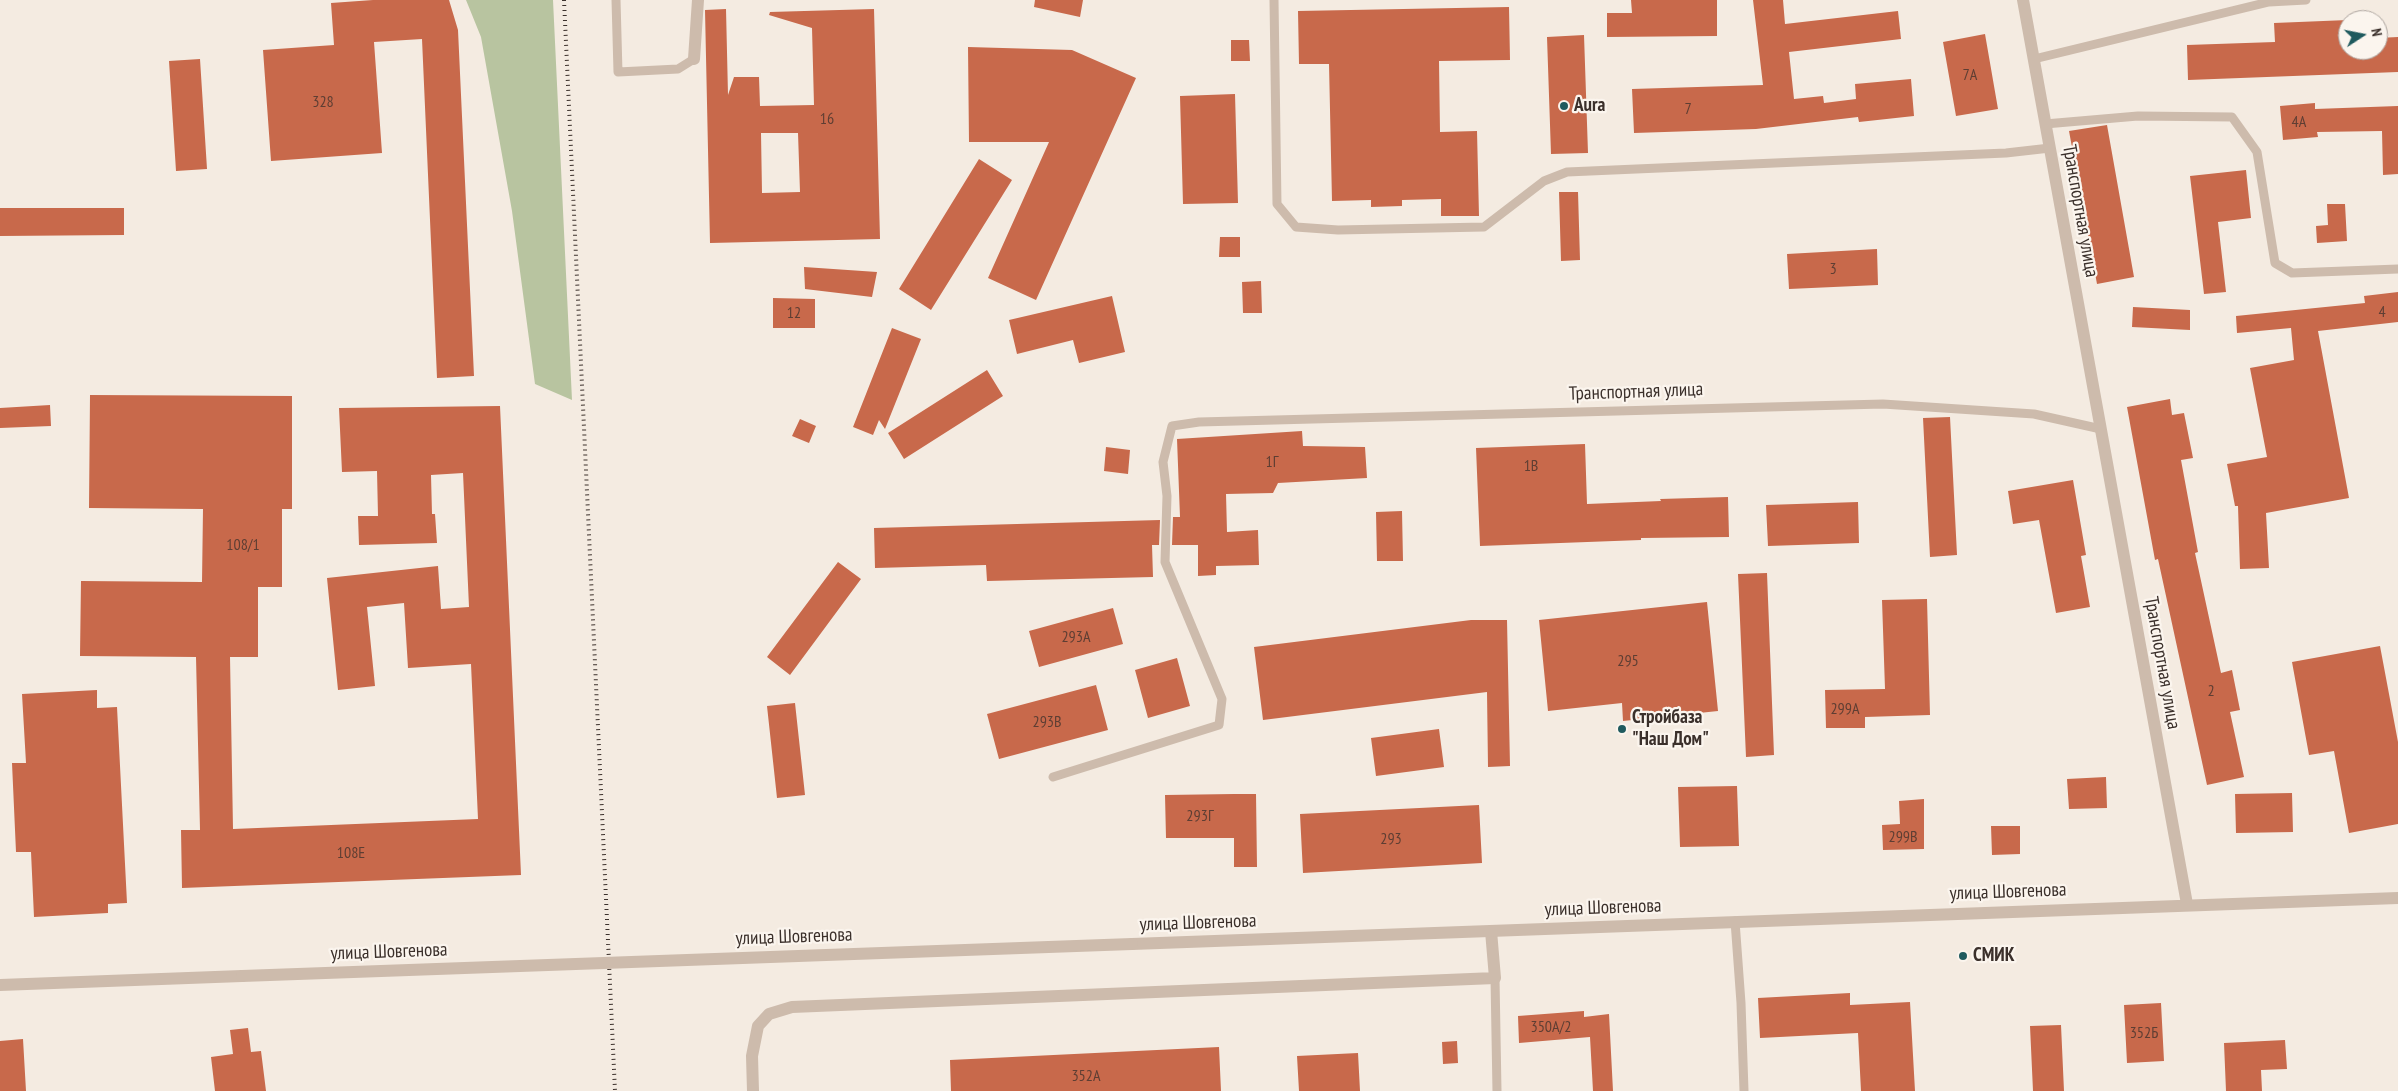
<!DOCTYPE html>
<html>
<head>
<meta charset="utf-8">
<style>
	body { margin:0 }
	#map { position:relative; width:2398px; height:1091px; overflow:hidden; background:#f4ebe1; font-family:"PT Sans Narrow",sans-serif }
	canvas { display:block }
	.north { position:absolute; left:2338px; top:10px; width:50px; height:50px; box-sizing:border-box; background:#fbf5ee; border:1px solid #aea6a0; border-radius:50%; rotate:79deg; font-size:14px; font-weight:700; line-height:20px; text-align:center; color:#3b302b }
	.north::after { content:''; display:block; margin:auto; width:18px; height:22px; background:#1f5a5e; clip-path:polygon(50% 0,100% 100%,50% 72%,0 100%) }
</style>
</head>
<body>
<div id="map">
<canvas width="2398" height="1091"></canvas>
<div class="north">N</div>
</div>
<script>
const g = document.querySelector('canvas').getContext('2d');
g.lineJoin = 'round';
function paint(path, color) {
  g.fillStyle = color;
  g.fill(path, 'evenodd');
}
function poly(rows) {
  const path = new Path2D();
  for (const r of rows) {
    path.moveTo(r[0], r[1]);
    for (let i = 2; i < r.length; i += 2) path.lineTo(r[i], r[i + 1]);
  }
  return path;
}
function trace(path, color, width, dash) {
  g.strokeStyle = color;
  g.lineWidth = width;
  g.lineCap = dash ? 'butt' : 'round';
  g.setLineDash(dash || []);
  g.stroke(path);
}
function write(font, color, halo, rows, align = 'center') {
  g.font = font + ' "PT Sans Narrow",sans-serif';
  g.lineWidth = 4.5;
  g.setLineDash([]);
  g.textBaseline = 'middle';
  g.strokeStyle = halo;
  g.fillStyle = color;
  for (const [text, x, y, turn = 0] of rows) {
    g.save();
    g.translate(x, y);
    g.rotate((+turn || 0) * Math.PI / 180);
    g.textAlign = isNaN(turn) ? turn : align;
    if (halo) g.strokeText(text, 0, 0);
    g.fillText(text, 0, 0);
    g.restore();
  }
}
paint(poly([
	[466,0,553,0,572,400,535,384,512,211,481,37]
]), '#b8c4a0');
paint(poly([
	[373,0,449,0,458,30,474,376,437,378,422,39,374,42,382,153,271,161,263,50,334,45,331,3],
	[1035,0,1083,0,1080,17,1034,7],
	[1631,0,1717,0,1717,36,1607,37,1607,13,1632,13],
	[1753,0,1783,0,1785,24,1898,11,1901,39,1789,52,1794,99,1823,96,1824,103,1856,99,1855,84,1911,79,1914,116,1859,122,1858,117,1756,129,1634,133,1632,89,1763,85],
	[1509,7,1510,60,1439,61,1440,132,1477,131,1479,216,1441,216,1441,199,1402,200,1402,206,1371,207,1371,200,1332,201,1329,64,1299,64,1298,11],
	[726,9,728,95,734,77,759,77,760,106,814,105,812,28,769,15,770,12,874,9,880,239,710,243,705,10],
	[761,133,798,133,800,192,762,193],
	[2348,20,2348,50,2378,50,2378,38,2398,37,2398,72,2188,80,2187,45,2275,42,2274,23],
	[1985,34,1998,109,1956,116,1943,42],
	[1584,35,1588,153,1551,154,1547,37],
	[1231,40,1249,40,1250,61,1231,61],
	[968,47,1072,50,1136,78,1036,300,988,278,1049,142,969,142],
	[200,59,207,169,176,171,169,61],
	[1235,94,1238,203,1183,204,1180,96],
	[2315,103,2315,109,2398,106,2398,174,2383,175,2382,131,2317,132,2318,137,2283,140,2280,106],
	[2107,125,2134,277,2097,284,2069,131],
	[979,159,1012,180,931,310,899,289],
	[2246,170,2251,218,2218,222,2226,292,2204,294,2190,176],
	[1559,192,1578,192,1580,260,1561,261],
	[2327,204,2345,204,2347,241,2317,243,2316,226,2328,225],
	[0,208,124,208,124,235,0,236],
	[1220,237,1240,237,1240,257,1219,257],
	[1877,249,1878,285,1789,289,1787,254],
	[804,267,877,272,872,297,805,289],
	[1261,281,1262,313,1243,313,1242,282],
	[2398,292,2398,322,2318,331,2349,498,2266,513,2269,568,2240,569,2238,506,2235,506,2227,464,2267,457,2250,368,2294,360,2291,328,2237,333,2236,316,2365,303,2364,296],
	[1112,296,1125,352,1079,363,1073,340,1017,354,1009,320],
	[773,298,815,299,815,328,773,328],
	[2133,307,2190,310,2190,330,2132,327],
	[892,328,921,339,885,429,879,420,873,435,853,427],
	[987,370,1003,396,904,459,888,433],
	[90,395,292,396,292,509,282,509,282,587,258,587,258,657,230,657,233,829,478,819,471,664,408,668,404,603,367,607,375,686,338,690,327,578,438,566,441,609,469,607,463,473,431,475,432,514,435,514,437,543,359,545,358,516,378,516,377,471,342,472,339,408,500,406,521,875,182,888,181,830,200,830,196,657,80,656,81,581,202,582,203,509,89,508],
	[2170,399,2172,415,2184,413,2193,458,2181,460,2198,552,2195,553,2221,673,2232,670,2240,710,2230,712,2244,777,2207,785,2158,559,2155,560,2127,407],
	[50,405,51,426,0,428,0,408],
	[1950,417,1957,555,1930,557,1923,418],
	[800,419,816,426,809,443,792,436],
	[1302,431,1303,446,1365,447,1367,478,1278,483,1273,493,1226,494,1227,532,1258,530,1259,565,1216,566,1216,575,1198,576,1198,545,1172,545,1173,517,1180,517,1177,439],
	[1585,444,1587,504,1661,501,1660,499,1728,497,1729,537,1641,538,1641,540,1480,546,1476,448],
	[1106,447,1130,450,1128,474,1104,471],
	[2073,480,2086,555,2081,556,2090,607,2056,613,2039,520,2013,524,2008,491],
	[1858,502,1859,543,1768,546,1766,505],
	[1402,511,1403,561,1377,561,1376,512],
	[1160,520,1159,545,1152,545,1153,577,987,581,986,565,875,568,874,528],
	[838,562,861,579,790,675,767,657],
	[1767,573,1774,755,1746,757,1738,574],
	[1927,599,1930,715,1865,717,1865,728,1826,728,1825,690,1885,689,1882,600],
	[1707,602,1718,711,1623,721,1622,703,1548,711,1539,620],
	[1113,608,1123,644,1039,667,1029,631],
	[1471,620,1507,620,1510,766,1488,767,1487,692,1263,720,1254,647],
	[2380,646,2398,742,2398,824,2349,833,2334,751,2309,755,2292,662],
	[1177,658,1190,706,1148,718,1135,670],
	[1096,685,1108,730,999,759,987,714],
	[97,690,97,708,117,707,127,903,108,904,108,913,34,917,31,852,16,852,12,763,26,763,22,694],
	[795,703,805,795,777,798,767,706],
	[1439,729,1444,767,1376,776,1371,738],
	[2106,777,2107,808,2069,809,2067,779],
	[1737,786,1739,846,1680,847,1678,787],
	[2292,793,2293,832,2236,833,2235,794],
	[1234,794,1256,794,1257,867,1234,867,1234,838,1166,838,1165,795],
	[1924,799,1924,849,1883,850,1882,825,1900,824,1899,801],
	[1479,805,1482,863,1303,873,1300,814],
	[1991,826,2020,826,2020,854,1992,855],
	[1850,993,1850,1005,1910,1002,1915,1091,1861,1091,1858,1033,1760,1038,1758,998],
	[2161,1003,2164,1061,2127,1063,2124,1005],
	[1584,1011,1584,1017,1609,1014,1613,1091,1593,1091,1590,1037,1519,1043,1518,1016],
	[2061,1025,2064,1091,2033,1091,2030,1026],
	[248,1028,251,1052,261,1051,266,1091,215,1091,211,1057,233,1054,230,1030],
	[23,1039,26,1091,0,1091,0,1041],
	[2285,1040,2287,1069,2261,1070,2262,1091,2226,1091,2224,1043],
	[1457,1041,1458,1063,1443,1064,1442,1042],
	[1219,1047,1221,1091,951,1091,950,1060],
	[1358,1053,1360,1091,1299,1091,1297,1056]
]), '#c8694b');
trace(poly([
	[616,0,618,72,678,69,694,59],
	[1274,0,1277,204,1296,227,1338,230,1484,227,1544,181,1567,172,2006,153,2050,148],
	[2034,59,2269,2,2306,0],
	[2045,124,2138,116,2232,117,2257,152,2275,263,2292,273,2398,269],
	[1053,777,1219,725,1222,699,1165,562,1167,496,1163,462,1172,426,1199,422,1883,404,2034,414,2101,429],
	[1735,921,1741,1003,1744,1091],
	[1495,978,1497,1091]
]), '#cdbbac', 9);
trace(poly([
	[694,59,698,0],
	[753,1091,752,1056,758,1026,769,1014,792,1007,1495,978,1491,931]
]), '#cdbbac', 12);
trace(poly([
	[2023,0,2187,904],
	[1132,944,2398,898],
	[0,985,242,976]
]), '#cdbbac', 12);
trace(poly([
	[564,0,615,1091]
]), '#3b302b', 4, [1, 4]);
trace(poly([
	[242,976,1132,944]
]), '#cdbbac', 12);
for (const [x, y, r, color] of [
	[1564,106,5,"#1f5a5e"],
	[1622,729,5,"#1f5a5e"],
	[1963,956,5,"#1f5a5e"]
]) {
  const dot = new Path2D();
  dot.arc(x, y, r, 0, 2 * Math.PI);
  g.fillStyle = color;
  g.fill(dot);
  trace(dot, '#fbf5ee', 2);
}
write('16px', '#5e3e33', null, [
	["7А",1970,75],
	["328",323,102],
	["7",1688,109],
	["16",827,119],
	["4А",2299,122],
	["3",1833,269],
	["4",2382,312],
	["12",794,313],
	["1Г",1272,462],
	["1В",1531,466],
	["108/1",243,545],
	["293А",1076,637],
	["295",1628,661],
	["2",2211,691],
	["299А",1845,709],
	["293В",1047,722],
	["293Г",1200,816],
	["299В",1903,837],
	["293",1391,839],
	["108Е",351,853],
	["350А/2",1551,1027],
	["352Б",2144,1033],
	["352А",1086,1076]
]);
write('bold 19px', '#3b302b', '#fbf5ee', [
	["Aura",1574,106],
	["Стройбаза",1632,718],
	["\"Наш Дом\"",1632,740],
	["СМИК",1973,956]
], 'left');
write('19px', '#3b302b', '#fbf5ee', [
	["Транспортная улица",2080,211,80],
	["Транспортная улица",1636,392,-2],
	["Транспортная улица",2162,663,80],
	["улица Шовгенова",2008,892,-2],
	["улица Шовгенова",1603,908,-2],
	["улица Шовгенова",1198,923,-2],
	["улица Шовгенова",794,937,-2],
	["улица Шовгенова",389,952,-2]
]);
</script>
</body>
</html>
